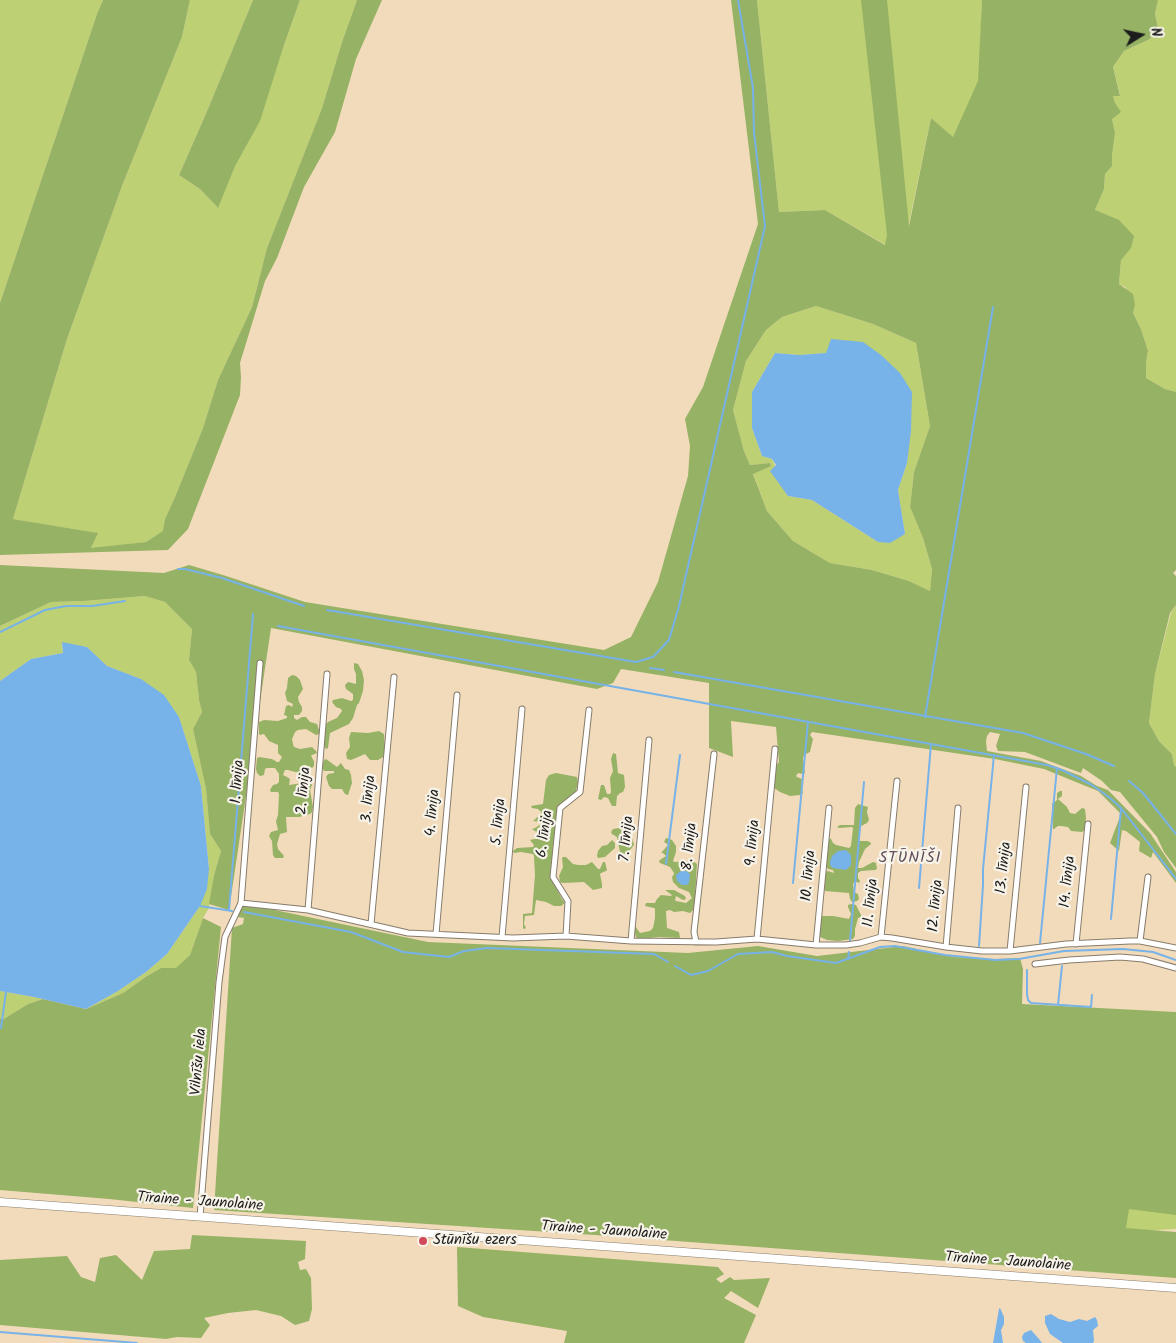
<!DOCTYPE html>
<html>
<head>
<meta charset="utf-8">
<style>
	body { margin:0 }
	#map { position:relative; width:1176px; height:1343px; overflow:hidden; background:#f2dbbb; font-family:Kalam,sans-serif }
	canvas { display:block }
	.north { position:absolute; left:1116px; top:10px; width:50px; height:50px; -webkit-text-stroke:4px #f7f3e8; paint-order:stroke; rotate:80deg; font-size:14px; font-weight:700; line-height:20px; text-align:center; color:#1c1c1c }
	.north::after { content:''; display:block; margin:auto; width:18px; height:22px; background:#1c1c1c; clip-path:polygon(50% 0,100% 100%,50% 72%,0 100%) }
</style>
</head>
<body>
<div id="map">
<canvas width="1176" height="1343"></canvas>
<div class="north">N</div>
</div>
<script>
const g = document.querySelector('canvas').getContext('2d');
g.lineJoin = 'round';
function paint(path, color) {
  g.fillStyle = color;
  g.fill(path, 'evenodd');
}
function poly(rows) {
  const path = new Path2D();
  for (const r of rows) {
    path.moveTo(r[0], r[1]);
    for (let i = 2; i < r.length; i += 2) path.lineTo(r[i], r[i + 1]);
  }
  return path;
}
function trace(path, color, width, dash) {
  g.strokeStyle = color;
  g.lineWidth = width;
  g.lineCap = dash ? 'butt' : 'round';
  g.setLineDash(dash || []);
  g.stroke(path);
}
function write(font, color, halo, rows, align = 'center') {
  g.font = font + ' Kalam,sans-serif';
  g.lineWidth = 4.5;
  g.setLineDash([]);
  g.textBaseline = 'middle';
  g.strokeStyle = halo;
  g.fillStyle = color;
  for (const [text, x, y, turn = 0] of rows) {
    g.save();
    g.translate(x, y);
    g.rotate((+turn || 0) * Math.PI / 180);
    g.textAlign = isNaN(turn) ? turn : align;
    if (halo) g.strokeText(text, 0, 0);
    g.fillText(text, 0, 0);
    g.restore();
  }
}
paint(poly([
	[0,0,103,0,97,14,0,303],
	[190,0,253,0,205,116,179,175,200,189,217,207,283,48,300,0,357,0,342,42,322,108,267,248,252,307,218,380,203,428,175,497,165,519,164,531,146,542,91,549,97,533,13,519,67,339,122,186,182,37],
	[757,0,982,0,979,81,953,138,931,118,908,228,886,245,825,210,779,212],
	[1158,0,1176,0,1176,392,1165,389,1146,378,1146,362,1148,351,1141,329,1133,313,1135,305,1125,287,1119,284,1121,260,1095,210,1104,189,1105,174,1112,165,1112,156,1115,133,1112,119,1115,103,1113,96,1120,95,1113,67,1124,51,1148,40,1159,32,1155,14],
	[816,306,873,324,916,343,930,426,914,472,910,507,923,538,932,569,930,591,909,581,872,570,830,563,793,541,767,511,753,473,771,466,770,463,750,465,744,451,733,410,746,361,766,330,782,317],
	[775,353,799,355,826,353,907,463,898,490,905,534,878,542,812,500,788,496,772,459,762,456,752,428,752,392],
	[145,596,165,602,192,629,189,660,196,672,199,700,202,712,193,729,206,789,210,834,221,851,214,875,209,908,203,918,190,955,176,969,161,968,147,976,123,993,86,1009,118,991,146,972,167,954,200,906,209,869,201,786,179,717,141,679,107,666,87,647,62,643,63,653,31,659,0,681,0,626,51,602,84,601],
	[1176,605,1176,767,1174,765,1172,754,1159,741,1149,723,1155,674,1171,613],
	[0,991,34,997,43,999,28,1004,2,1020,0,1018],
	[1130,1208,1176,1214,1176,1229,1138,1231,1124,1229,1124,1210]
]), '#bdd073');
paint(poly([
	[103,0,190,0,182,37,122,186,67,339,13,519,98,533,91,548,146,542,163,531,165,519,175,497,203,428,218,380,252,307,267,248,322,108,342,42,357,0,382,0,356,59,335,132,304,187,277,258,265,281,240,363,241,377,240,395,188,529,168,550,0,555,0,303,97,14],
	[253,0,300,0,283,48,260,121,235,166,218,208,200,189,179,175,205,116],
	[731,0,757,0,779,212,825,210,885,245,887,235,861,0,887,0,909,226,931,118,953,137,978,81,982,0,1158,0,1155,14,1159,32,1148,40,1124,51,1113,67,1120,96,1113,96,1115,103,1121,112,1112,119,1115,133,1112,156,1112,166,1105,174,1104,189,1095,210,1119,220,1134,236,1131,248,1121,260,1119,284,1133,294,1135,305,1133,313,1141,329,1148,351,1146,362,1146,378,1165,389,1176,392,1176,570,1173,573,1176,576,1176,605,1170,613,1155,674,1149,723,1159,741,1172,754,1174,765,1176,767,1176,868,1164,852,1157,837,1120,792,1111,790,1102,781,1083,768,1081,773,1025,752,998,751,996,746,1000,734,990,732,987,736,986,742,987,751,1041,761,1081,776,1097,786,1108,790,1150,833,1176,872,1176,883,1153,852,1151,858,1139,851,1140,842,1126,831,1122,830,1119,851,1110,843,1121,814,1098,791,1044,769,995,759,812,732,810,735,813,739,810,752,804,755,803,759,805,773,803,774,798,773,796,776,797,777,802,779,801,786,803,793,800,795,790,796,780,792,774,788,775,767,779,762,776,727,731,721,733,757,709,748,709,683,621,669,613,683,597,689,271,628,229,910,209,904,214,875,221,851,210,834,206,789,193,729,202,712,199,700,196,672,189,660,192,629,165,602,145,596,84,601,51,602,0,626,0,565,164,573,189,565,223,575,305,602,336,607,604,650,631,637,658,582,688,476,690,446,685,419,703,387,758,224],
	[816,306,873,324,916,343,930,426,914,472,910,507,923,538,932,569,930,591,909,581,872,570,830,563,793,541,767,511,753,474,771,466,770,463,750,465,744,451,733,410,746,361,766,330,782,317],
	[354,663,358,664,362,671,364,680,363,691,359,703,357,705,353,718,349,724,330,733,328,748,326,749,324,746,324,726,328,722,337,718,342,711,341,709,336,707,332,702,333,700,342,698,351,701,353,700,353,694,346,689,345,685,348,682,356,684,356,674,354,669],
	[292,675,296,676,300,680,303,689,298,697,299,702,302,707,302,711,299,715,294,715,294,718,297,720,302,717,306,717,310,722,317,724,320,733,319,734,316,735,306,729,298,730,295,732,292,739,293,744,294,747,300,749,312,747,316,751,317,753,312,755,311,756,314,761,314,766,312,768,305,765,303,766,305,769,308,771,312,781,312,785,310,790,313,807,312,812,310,814,299,817,286,817,287,832,280,834,277,844,278,849,284,856,283,858,275,858,273,855,272,841,269,836,271,832,278,830,276,821,278,815,279,794,278,792,271,792,270,790,273,785,277,784,279,782,279,774,275,768,267,768,265,769,264,775,260,776,257,773,256,769,257,758,259,757,272,759,277,762,279,762,282,757,278,753,278,745,269,741,264,734,260,735,259,734,259,722,264,720,278,721,287,718,287,716,284,715,286,706,289,705,292,707,293,704,287,701,285,693,287,688,288,678],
	[285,770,288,770,299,773,303,780,302,783,289,785,290,779,287,777,283,775],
	[379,731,384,734,385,751,383,757,378,760,370,760,365,754,351,760,347,759,346,753,350,747,349,738,351,732,368,733],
	[613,753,616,754,618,773,624,775,625,787,623,792,620,793,617,796,616,806,612,806,608,798,604,797,601,800,598,799,601,785,604,785,607,794,610,794,611,792,610,778,613,771,611,759],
	[326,759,337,767,341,763,345,769,349,770,351,775,352,783,348,795,345,794,342,789,332,789,329,786,326,777,328,774,334,773,334,771,324,771,322,767,324,760],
	[556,773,577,777,578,782,576,791,571,797,565,801,559,808,556,821,556,832,553,843,552,880,562,899,565,903,561,906,554,906,546,902,536,900,534,915,525,916,524,924,526,928,524,929,523,928,523,914,532,913,535,875,534,856,533,854,521,852,514,853,513,851,517,848,533,847,534,845,530,840,539,838,538,833,532,829,535,828,541,824,540,822,533,821,541,814,541,812,538,809,532,808,531,806,543,804,546,780,549,775],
	[1060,791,1062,791,1062,796,1058,799,1067,807,1070,813,1075,814,1082,808,1085,809,1086,818,1085,830,1082,832,1071,831,1068,827,1061,826,1058,826,1054,829,1053,829,1052,804,1057,800,1057,793],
	[858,804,868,807,867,812,869,820,867,823,859,827,859,841,868,841,871,843,871,844,865,849,859,862,858,868,862,868,873,862,876,863,877,869,875,870,861,871,858,873,858,878,860,881,859,883,855,881,853,884,854,892,858,894,859,899,857,901,852,902,850,899,849,893,825,891,824,883,825,872,828,871,834,873,833,870,828,869,825,864,828,841,830,838,831,839,833,843,836,845,849,848,851,846,853,828,852,827,839,828,837,827,840,825,854,825,855,808],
	[619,828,632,838,634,845,626,855,620,852,617,837,612,834,611,832,613,829],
	[666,838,672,840,676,846,676,852,673,861,675,862,693,861,697,864,695,898,693,910,690,913,683,911,674,912,670,910,666,911,667,928,679,932,680,938,659,937,639,939,636,937,634,929,635,926,640,933,650,931,653,928,655,918,655,909,654,908,645,906,646,903,655,903,657,899,661,895,671,896,672,895,665,890,674,890,685,896,686,899,683,900,676,896,675,900,676,901,686,903,692,898,689,892,679,888,673,882,672,877,674,874,674,873,670,867,660,863,659,861,660,860,666,856,663,853,661,853,668,845,667,844,664,842],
	[612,840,615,843,615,848,605,857,598,858,597,856,598,851,602,846,607,845],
	[563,857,566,857,573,864,578,865,586,865,592,862,598,869,600,869,603,862,605,862,607,870,606,871,601,873,600,874,602,884,602,888,593,890,584,882,563,883,560,882,559,876,563,867,562,858],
	[241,903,428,942,688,953,758,946,817,956,903,946,954,957,996,959,1020,958,1023,969,1022,1004,1176,1012,1176,1215,1129,1209,1126,1228,1176,1232,1176,1278,595,1235,214,1210,232,928,243,924,244,918,238,917],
	[851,904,856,905,861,915,861,917,858,918,855,929,855,936,853,939,838,941,827,940,820,937,819,934,821,916,833,916,849,919,851,914,848,907,848,905],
	[203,918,221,927,193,1208,109,1199,0,1190,0,1018,2,1020,28,1004,43,999,86,1009,123,993,147,976,161,968,176,968,190,955],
	[192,1235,306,1241,305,1259,298,1262,300,1270,306,1269,311,1278,312,1309,309,1321,295,1325,281,1316,256,1310,228,1313,204,1318,210,1325,201,1338,177,1337,166,1339,0,1325,0,1260,67,1256,81,1277,95,1282,100,1258,116,1255,142,1280,154,1251,190,1249],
	[457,1247,718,1267,724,1274,716,1279,721,1283,730,1277,734,1280,770,1278,758,1308,731,1291,724,1298,756,1315,744,1343,564,1343,567,1331,483,1317,458,1306]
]), '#96b265');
paint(poly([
	[831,339,863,342,881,355,900,373,912,392,911,431,907,463,898,490,905,534,890,543,878,542,812,500,788,496,770,471,776,465,772,459,762,456,752,428,752,392,775,353,799,355,826,353],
	[62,642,87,647,107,666,141,679,164,695,179,717,201,786,209,869,207,889,200,906,167,954,146,972,118,991,86,1009,34,997,0,991,0,681,31,659,63,653],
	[846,850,851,855,851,865,846,870,833,868,830,865,830,862,832,856,838,851],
	[681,871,686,871,690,874,689,883,687,885,682,885,677,881,676,875],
	[1000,1308,1004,1317,1004,1324,1001,1330,1003,1343,993,1343,999,1309],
	[1051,1314,1059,1319,1070,1322,1079,1319,1087,1321,1095,1317,1097,1320,1098,1326,1093,1330,1094,1341,1093,1343,1063,1343,1050,1334,1045,1323,1045,1316],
	[1031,1330,1039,1339,1042,1343,1026,1343,1023,1341,1022,1337,1024,1333]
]), '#77b2e8');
trace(poly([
	[178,569,185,569,222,578,304,606],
	[327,610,636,662,653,657,669,640,679,606,765,226,754,133,753,88,738,0],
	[278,626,1047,765,1062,770,1092,785,1110,798,1121,808,1176,879],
	[0,632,45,610,66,606,92,606,125,601],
	[650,668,664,670],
	[674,672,1023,733,1086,754,1114,766],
	[925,717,993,307],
	[1129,781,1143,793,1176,834],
	[666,864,680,755],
	[793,883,808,722],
	[919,888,931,744],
	[200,906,232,911],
	[229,910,253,614],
	[244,912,351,932,403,952,449,957,464,951,487,948,654,954,668,962],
	[1111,919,1121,809],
	[850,941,864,782],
	[1040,943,1057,768],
	[979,946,983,885,983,869,994,755],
	[848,959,849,952],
	[675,966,691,975,708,971,738,954,772,952,787,956,836,963,880,947,895,946,945,955,995,960,1019,959,1064,951,1123,949,1153,952,1176,960],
	[1027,970,1027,994,1028,1000,1031,1003,1091,1007,1092,995],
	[1058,1005,1062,966],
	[1,1028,6,992],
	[0,1332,137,1343]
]), '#77b2e8', 2);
const street = poly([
	[241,903,260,663],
	[308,910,327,674],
	[371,924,394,677],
	[436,934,457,695],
	[566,936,568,901,553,877,560,808,580,792,589,710],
	[502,937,522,709],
	[881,937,897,781],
	[757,939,775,749],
	[631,941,649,740],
	[1140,941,1148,877],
	[696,942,694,932,714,754],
	[1076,944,1088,824],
	[816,945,829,808],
	[946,947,958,808],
	[1010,951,1026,787],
	[1035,964,1069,960,1120,957,1143,959,1176,968],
	[200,1217,219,982,225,937,241,903,308,910,408,933,513,938,566,936,631,941,716,942,757,939,816,945,846,945,860,943,881,937,892,938,946,947,982,951,1010,951,1066,944,1130,941,1140,941,1176,948]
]);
const secondary = poly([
	[0,1202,1176,1288]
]);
trace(street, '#877c6c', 7);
trace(secondary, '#877c6c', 9);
trace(street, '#fff', 5);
trace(secondary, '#fff', 8);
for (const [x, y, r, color] of [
	[423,1241,5,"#d1495b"]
]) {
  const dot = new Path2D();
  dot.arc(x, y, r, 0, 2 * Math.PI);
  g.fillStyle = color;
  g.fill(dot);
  trace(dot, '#f7f3e8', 2);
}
write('15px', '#1c1c1c', '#f7f3e8', [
	["1. līnija",239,782,-86],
	["2. līnija",305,791,-85],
	["3. līnija",370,799,-85],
	["4. līnija",434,813,-85],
	["5. līnija",500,822,-85],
	["6. līnija",546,834,-82],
	["7. līnija",628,839,-85],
	["9. līnija",754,843,-85],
	["8. līnija",691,847,-84],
	["13. līnija",1005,868,-84],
	["10. līnija",810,876,-85],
	["14. līnija",1069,882,-84],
	["11. līnija",872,903,-84],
	["12. līnija",937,906,-85],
	["Vilnīšu iela",200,1062,-85],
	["Tīraine - Jaunolaine",200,1203,4],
	["Tīraine - Jaunolaine",604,1232,4],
	["Tīraine - Jaunolaine",1008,1263,4]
]);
write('15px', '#1c1c1c', '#f7f3e8', [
	["Stūnīšu ezers",433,1241]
], 'left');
g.letterSpacing = '1px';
write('16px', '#624e5a', '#f7f3e8', [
	["STŪNĪŠI",910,859]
]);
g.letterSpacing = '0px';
</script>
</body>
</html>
